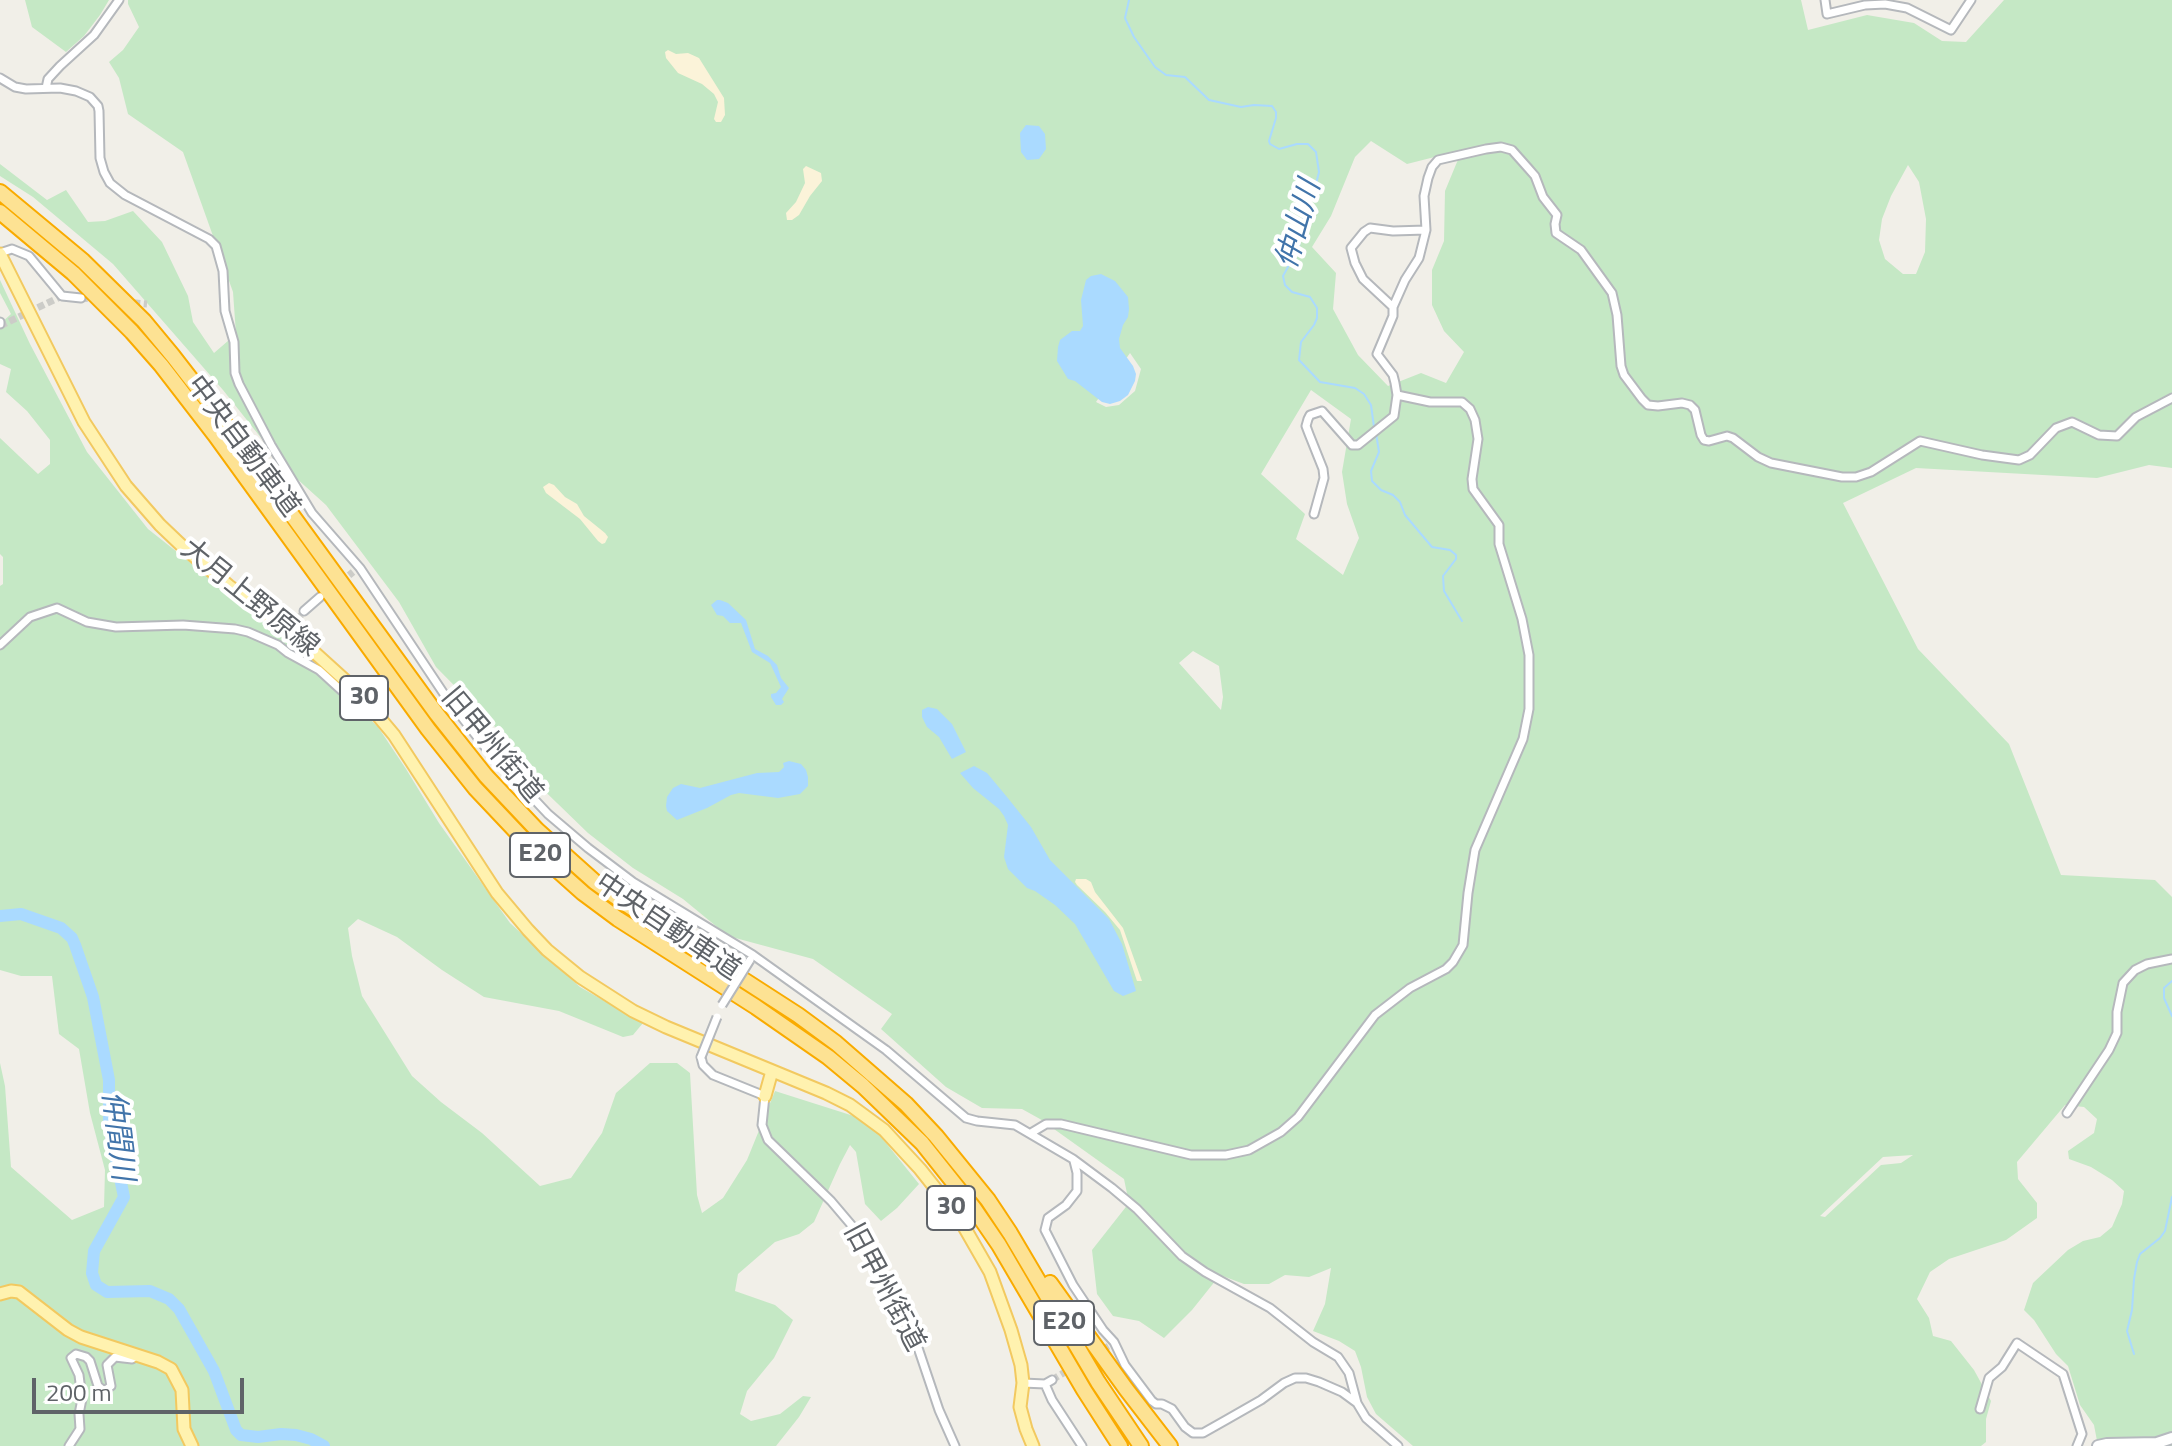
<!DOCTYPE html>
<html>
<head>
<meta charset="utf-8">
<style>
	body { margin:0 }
	#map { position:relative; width:2172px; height:1446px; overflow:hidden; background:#f1efe8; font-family:"Titillium Web",sans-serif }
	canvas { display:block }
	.scale { position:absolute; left:32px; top:1378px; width:212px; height:36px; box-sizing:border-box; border:4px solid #5f6368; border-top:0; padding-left:10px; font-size:24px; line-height:28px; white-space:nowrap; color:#5f6368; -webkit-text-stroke:6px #fff; paint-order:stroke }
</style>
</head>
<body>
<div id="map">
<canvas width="2172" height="1446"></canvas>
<div class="scale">200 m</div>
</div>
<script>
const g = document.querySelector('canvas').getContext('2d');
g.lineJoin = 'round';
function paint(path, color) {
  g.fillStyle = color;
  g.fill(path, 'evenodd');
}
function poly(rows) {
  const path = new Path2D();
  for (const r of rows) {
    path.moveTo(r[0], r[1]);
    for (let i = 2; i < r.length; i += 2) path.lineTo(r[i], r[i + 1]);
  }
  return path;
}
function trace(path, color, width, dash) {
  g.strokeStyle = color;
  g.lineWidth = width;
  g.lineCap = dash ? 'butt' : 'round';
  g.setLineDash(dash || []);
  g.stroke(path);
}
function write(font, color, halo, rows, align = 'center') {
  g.font = font + ' "Titillium Web","Noto Sans JP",sans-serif';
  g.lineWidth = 8;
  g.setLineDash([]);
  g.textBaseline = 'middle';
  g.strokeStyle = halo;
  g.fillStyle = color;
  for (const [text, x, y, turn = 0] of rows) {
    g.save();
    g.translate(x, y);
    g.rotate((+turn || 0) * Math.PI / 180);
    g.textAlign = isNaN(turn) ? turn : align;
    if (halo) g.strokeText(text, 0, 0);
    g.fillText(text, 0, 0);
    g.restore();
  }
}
paint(poly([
	[25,0,109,0,100,15,84,36,66,52,32,27],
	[128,0,1801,0,1808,30,1867,15,1914,23,1942,41,1966,42,2004,0,2172,0,2172,468,2149,465,2097,478,1916,468,1843,503,1918,649,2009,744,2061,875,2155,880,2172,897,2172,1446,2098,1446,2094,1425,2080,1405,2068,1366,2056,1354,2034,1320,2024,1310,2033,1283,2068,1250,2083,1241,2100,1237,2112,1227,2122,1204,2124,1191,2112,1180,2091,1167,2069,1159,2068,1151,2094,1133,2097,1119,2084,1107,2065,1105,2017,1162,2018,1179,2037,1203,2037,1218,2006,1240,1949,1259,1930,1272,1917,1299,1929,1318,1933,1336,1951,1341,1974,1370,1991,1401,1986,1419,1986,1442,1981,1446,1413,1446,1376,1414,1367,1397,1361,1367,1355,1351,1339,1341,1313,1331,1325,1304,1331,1268,1309,1277,1285,1275,1269,1284,1244,1284,1220,1275,1192,1310,1164,1338,1139,1321,1113,1316,1097,1294,1092,1250,1129,1203,1124,1179,1040,1119,1022,1109,982,1108,946,1087,881,1029,892,1014,813,959,728,936,683,899,633,868,588,833,526,773,503,735,436,667,399,602,326,505,285,468,223,390,113,264,33,197,0,176,0,164,47,200,66,190,88,222,105,221,133,211,162,242,188,296,193,322,214,353,236,334,233,292,183,152,128,114,119,78,109,62,123,50,139,27,128,4],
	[1371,141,1407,164,1462,150,1445,191,1444,241,1432,270,1432,305,1444,331,1464,352,1446,383,1421,373,1388,386,1358,355,1333,309,1336,273,1312,247,1331,216,1355,157],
	[1908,165,1919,182,1926,219,1925,252,1916,274,1903,274,1885,259,1879,240,1882,219,1891,196],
	[1130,353,1141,369,1135,391,1119,405,1106,407,1096,402],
	[1311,390,1351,419,1342,472,1347,504,1359,538,1343,575,1296,539,1305,514,1261,474],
	[1193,651,1219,666,1223,697,1221,710,1179,663],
	[1913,1155,1901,1163,1881,1165,1825,1217,1820,1216,1883,1157],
	[0,280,30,344,87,452,148,529,297,647,378,727,406,769,439,823,510,923,580,987,643,1023,633,1035,623,1037,559,1011,484,997,442,970,397,937,358,919,348,928,352,956,362,996,412,1076,441,1102,482,1133,540,1186,571,1178,602,1133,616,1093,650,1063,677,1063,690,1073,697,1195,702,1213,723,1198,747,1160,775,1091,860,1118,878,1133,919,1184,897,1208,881,1221,865,1204,856,1152,850,1145,840,1164,814,1222,799,1234,775,1242,738,1274,735,1291,775,1305,793,1320,774,1358,747,1391,740,1414,751,1421,780,1414,803,1396,811,1397,799,1417,776,1446,0,1446,0,1063,5,1086,11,1167,72,1220,104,1207,105,1170,90,1113,79,1049,59,1034,52,976,21,976,0,970,0,586,3,584,3,557,0,554,0,438,38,474,50,464,50,440,27,411,6,392,11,369,0,364,0,324,11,314,0,293]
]), '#c5e8c5');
paint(poly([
	[668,50,676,54,688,53,699,58,724,98,725,115,721,122,716,122,714,119,718,102,714,94,702,84,678,73,666,58,665,52],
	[806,166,821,173,822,181,810,196,799,215,792,220,787,220,786,213,796,202,805,183,803,169],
	[549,483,554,485,565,497,577,504,584,516,605,533,608,537,605,543,602,544,598,541,580,519,546,493,543,487],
	[1076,879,1086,879,1091,882,1095,892,1123,928,1142,981,1137,981,1120,930,1105,912,1077,885,1075,882]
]), '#fbf3d9');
paint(poly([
	[1026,125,1039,126,1045,134,1046,149,1039,159,1027,160,1021,152,1020,133],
	[1101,274,1115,281,1128,297,1129,309,1128,317,1123,325,1119,339,1120,348,1133,366,1136,374,1135,381,1128,395,1120,401,1110,404,1102,402,1075,381,1068,379,1057,361,1058,347,1060,340,1072,331,1080,331,1083,326,1081,300,1086,280,1091,276],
	[717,600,720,600,728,603,746,620,755,649,768,656,777,665,781,678,789,688,782,699,784,702,781,705,776,705,771,697,771,694,776,693,781,687,770,663,752,652,741,623,730,623,723,616,717,615,711,605],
	[928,707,937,709,952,724,966,752,952,759,939,737,927,727,922,717,922,710],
	[789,761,801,764,806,770,808,777,808,786,800,794,778,798,739,793,731,795,707,808,677,820,667,811,666,806,667,797,673,788,681,784,700,788,757,773,779,772,784,767,783,763],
	[974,766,987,773,1007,797,1031,827,1050,860,1109,919,1122,944,1136,991,1123,996,1114,991,1075,924,1055,905,1035,891,1027,888,1008,869,1004,857,1008,825,1004,816,999,809,973,788,960,773]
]), '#aadaff');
trace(poly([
	[1129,0,1125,18,1134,37,1155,67,1166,75,1185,77,1209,100,1241,107,1254,105,1272,106,1276,112,1276,118,1269,141,1270,144,1279,149,1297,144,1308,144,1316,152,1319,172,1315,188,1301,224,1299,247,1283,276,1285,285,1292,292,1310,297,1317,308,1317,318,1314,325,1301,342,1299,360,1320,382,1355,388,1364,394,1371,405,1374,427],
	[1376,433,1379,452,1371,471,1372,481,1381,490,1393,495,1400,502,1405,515,1432,547,1450,550,1456,555,1456,559,1443,576,1444,591,1462,621],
	[2172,981,2164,988,2164,998,2172,1016],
	[2134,1354,2127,1331,2132,1310,2134,1279,2137,1262,2140,1254,2160,1238,2165,1231,2172,1197]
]), '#aadaff', 2);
trace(poly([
	[0,916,21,914,61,928,72,938,75,945,93,997,109,1080,109,1126,124,1197,94,1251,92,1273,96,1285,107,1292,150,1291,169,1299,179,1309,214,1371,236,1430,241,1435,258,1437,281,1434,296,1435,311,1439,324,1446]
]), '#aadaff', 12);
trace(poly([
	[81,298,147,304],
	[0,326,62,296],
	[341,582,353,572],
	[284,637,304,611],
	[1084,1360,1109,1346],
	[1052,1380,1070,1369]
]), '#ccccc8', 7, [7, 3.5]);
const street = poly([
	[1825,0,1827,14,1865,5,1885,4,1907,8,1951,30,1971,0],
	[0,78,15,87,26,89,60,88,76,91,90,97,98,106,99,111,100,158,104,172,110,183,125,195,209,239,216,246,223,271,225,311,234,342,235,373,239,384,271,445,312,513,360,568,444,694,485,747,548,814,588,848,633,882,753,955,886,1050,966,1118,977,1121,1015,1125,1073,1159,1112,1188,1137,1209,1182,1256,1205,1272,1270,1308,1313,1342,1338,1357,1349,1373,1357,1403,1366,1418,1398,1446],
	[46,88,48,79,60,66,94,35,119,0],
	[0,253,12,249,29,256,62,296,81,298],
	[1393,307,1363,279,1355,263,1351,248,1364,232,1370,228,1393,231,1426,230],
	[0,322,0,324],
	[1314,514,1324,478,1323,469,1309,434,1306,426,1308,419,1310,415,1322,411,1352,445,1358,445,1394,416,1397,395,1395,383,1393,375,1377,354,1393,316,1393,307,1405,280,1419,258,1426,230,1424,196,1428,178,1432,167,1438,160,1486,149,1501,147,1512,150,1528,168,1535,176,1543,197,1557,215,1555,224,1556,233,1581,250,1612,293,1617,315,1621,366,1624,375,1642,399,1648,405,1658,406,1682,403,1690,405,1695,410,1701,435,1704,440,1709,441,1727,436,1733,438,1758,457,1771,463,1842,477,1856,477,1871,472,1920,441,1982,455,2019,460,2030,455,2056,428,2072,422,2099,435,2117,436,2136,417,2172,398],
	[304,611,320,597],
	[0,645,30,617,57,608,87,622,116,627,183,625,235,629,248,632,278,645,288,653,319,670,342,691,363,699],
	[701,1057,703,1065,713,1075,765,1096,762,1125,768,1140,831,1201,859,1234,912,1330,939,1410,955,1446],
	[2067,1113,2109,1050,2117,1033,2117,1012,2123,983,2135,970,2147,964,2172,959],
	[1031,1133,1046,1124,1061,1124,1191,1155,1226,1155,1249,1150,1281,1132,1298,1117,1375,1015,1410,988,1446,969,1453,962,1463,945,1468,893,1475,850,1523,739,1529,709,1529,655,1522,619,1499,544,1499,525,1473,489,1472,479,1478,439,1475,420,1470,409,1462,402,1430,402,1397,395],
	[1074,1161,1077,1173,1077,1191,1066,1205,1048,1218,1045,1230,1073,1285,1103,1330,1114,1342,1125,1365,1152,1401,1156,1404,1162,1404,1172,1409,1185,1427,1193,1433,1203,1433,1226,1420,1261,1400,1284,1383,1295,1378,1306,1378,1319,1382,1342,1392,1357,1403],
	[1023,1383,1045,1384,1052,1380],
	[1045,1384,1052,1400,1082,1446],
	[1980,1409,1989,1378,2002,1367,2017,1343,2063,1374,2082,1434,2077,1446],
	[69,1446,80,1429,79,1414,82,1399,79,1375,71,1358,76,1354,86,1357,90,1361,98,1386,104,1391,111,1386,107,1365,115,1357,132,1359,136,1356]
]);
const secondary = poly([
	[2098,1446,2107,1444,2157,1443,2172,1438]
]);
const primary = poly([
	[0,254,84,422,126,486,160,525,181,545,229,586,293,633,357,691,394,735,497,893,528,930,547,950,580,977,633,1011,666,1027,826,1093,850,1105,884,1130,920,1169,959,1218,990,1272,1011,1330,1021,1365,1023,1383,1020,1407,1026,1429,1033,1446],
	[765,1096,772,1071],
	[0,1294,11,1291,19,1292,68,1330,81,1337,158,1362,171,1369,182,1390,184,1429,192,1446]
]);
const highway = poly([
	[0,192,83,261,144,321,173,356,228,427,436,713,486,776,537,830,595,882,626,904,798,1015,836,1043,906,1104,936,1136,988,1200,1010,1233,1098,1382,1141,1446],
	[0,212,73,273,132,332,161,365,215,435,428,729,475,788,527,843,583,893,618,919,756,1007,828,1057,863,1086,922,1143,973,1207,999,1245,1084,1390,1120,1446],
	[1050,1283,1126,1389,1170,1446]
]);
trace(street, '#b5b8bc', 11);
trace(secondary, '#b6babf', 14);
trace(primary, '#f2c960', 15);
trace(highway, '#f9ab00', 18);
trace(street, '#fff', 7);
trace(secondary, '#fff', 10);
trace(primary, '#fff2af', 11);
trace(highway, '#fde293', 14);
const streetBridge = poly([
	[722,1005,750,960],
	[701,1057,717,1017]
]);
trace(streetBridge, '#b5b8bc', 11, []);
trace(streetBridge, '#fff', 7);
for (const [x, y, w] of [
	[364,698,48],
	[540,855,60],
	[951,1208,48],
	[1064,1323,60]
]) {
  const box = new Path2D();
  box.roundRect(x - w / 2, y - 22, w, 44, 6);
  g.fillStyle = '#fff';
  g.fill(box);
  trace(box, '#5f6368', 2);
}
write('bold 26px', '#5f6368', null, [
	["30",364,698],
	["E20",540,855],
	["30",951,1208],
	["E20",1064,1323]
]);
write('28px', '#5f6368', '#fff', [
	["中央自動車道",242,447,53],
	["大月上野原線",249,599,39],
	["旧甲州街道",491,746,50],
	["中央自動車道",667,928,34],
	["旧甲州街道",883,1288,62]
]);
write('italic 30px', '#4174aa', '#fff', [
	["仲山川",1300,225,-74],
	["仲間川",116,1136,83]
]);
</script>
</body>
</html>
